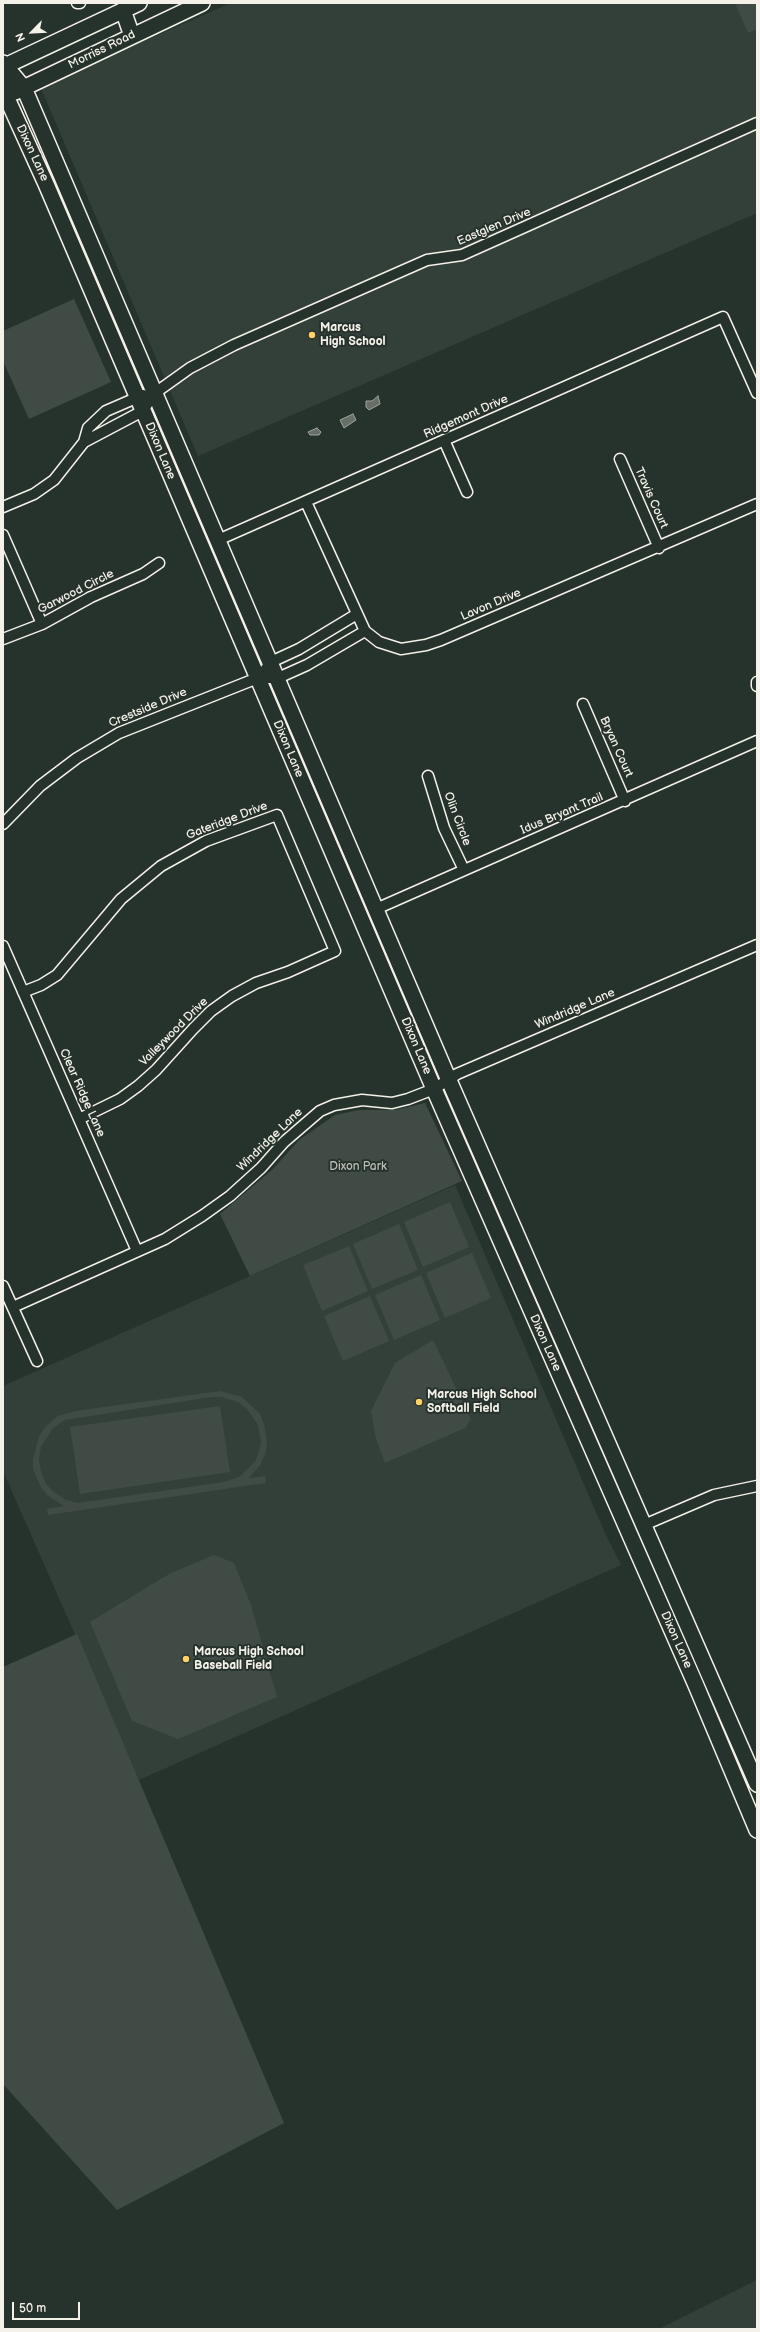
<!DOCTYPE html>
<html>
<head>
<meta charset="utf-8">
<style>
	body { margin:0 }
	#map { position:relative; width:760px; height:2332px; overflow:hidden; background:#26332d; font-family:"Balsamiq Sans",sans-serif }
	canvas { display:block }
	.frame { position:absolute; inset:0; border:4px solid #f4f1e8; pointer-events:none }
	.north { position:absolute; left:12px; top:12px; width:40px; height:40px; -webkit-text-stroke:3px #26332d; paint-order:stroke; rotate:246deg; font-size:11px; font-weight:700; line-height:16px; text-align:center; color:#f4f1e8 }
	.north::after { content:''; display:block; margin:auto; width:14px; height:18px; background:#f4f1e8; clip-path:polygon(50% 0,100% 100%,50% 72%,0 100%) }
	.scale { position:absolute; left:12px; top:2302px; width:68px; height:18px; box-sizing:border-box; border:2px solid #f4f1e8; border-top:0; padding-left:5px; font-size:12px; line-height:14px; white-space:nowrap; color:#f4f1e8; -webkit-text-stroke:3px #26332d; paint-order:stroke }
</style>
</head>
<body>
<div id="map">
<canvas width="760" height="2332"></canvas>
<div class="frame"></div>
<div class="north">N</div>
<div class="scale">50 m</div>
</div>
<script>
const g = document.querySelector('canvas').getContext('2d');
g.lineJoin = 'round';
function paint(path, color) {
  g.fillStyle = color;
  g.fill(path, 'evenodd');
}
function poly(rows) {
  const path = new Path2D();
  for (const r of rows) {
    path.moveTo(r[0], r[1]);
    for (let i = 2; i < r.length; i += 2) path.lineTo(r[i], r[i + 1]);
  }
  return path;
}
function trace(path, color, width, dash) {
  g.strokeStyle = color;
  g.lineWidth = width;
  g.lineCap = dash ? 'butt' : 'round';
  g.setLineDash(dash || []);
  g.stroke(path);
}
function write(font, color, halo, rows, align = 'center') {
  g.font = font + ' "Balsamiq Sans",sans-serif';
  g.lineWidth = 4;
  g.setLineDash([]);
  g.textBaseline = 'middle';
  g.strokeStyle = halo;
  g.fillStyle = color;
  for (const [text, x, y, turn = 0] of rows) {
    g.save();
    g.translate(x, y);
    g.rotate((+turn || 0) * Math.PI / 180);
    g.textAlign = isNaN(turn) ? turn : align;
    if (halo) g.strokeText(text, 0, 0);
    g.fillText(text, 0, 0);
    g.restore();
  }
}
paint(poly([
	[231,3,757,3,757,213,198,456,40,86],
	[455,1185,605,1533,621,1565,139,1780,3,1471,3,1386],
	[757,2280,757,2329,659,2329]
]), '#333f39');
paint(poly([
	[735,3,757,3,757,29,748,33],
	[74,299,111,382,29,419,3,361,3,331],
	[425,1103,462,1181,250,1276,220,1214,273,1169,299,1140,335,1115,359,1110,395,1110],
	[450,1202,469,1247,423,1267,404,1222],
	[399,1224,418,1270,372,1289,353,1244],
	[349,1246,368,1291,322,1311,303,1265],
	[472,1253,491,1298,445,1318,426,1273],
	[421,1275,440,1320,394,1340,375,1295],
	[370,1296,389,1341,343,1361,324,1316],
	[433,1340,471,1419,465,1428,385,1463,376,1439,371,1411,395,1363],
	[220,1391,242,1397,260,1414,264,1424,267,1441,266,1452,261,1464,249,1478,265,1476,266,1483,48,1515,47,1509,64,1506,47,1495,41,1487,33,1469,33,1459,39,1436,46,1426,58,1416,75,1411],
	[211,1397,221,1397,238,1402,247,1409,258,1425,261,1441,259,1452,255,1462,239,1477,224,1482,78,1503,66,1500,54,1492,46,1484,41,1471,39,1459,41,1447,53,1428,65,1420],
	[220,1406,230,1472,80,1494,70,1427],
	[214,1555,234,1563,251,1605,277,1697,178,1739,132,1721,90,1622,169,1574],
	[77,1634,284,2123,117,2210,3,2084,3,1667]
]), '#414b45');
const water = poly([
	[378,396,380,404,369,410,366,407,366,401,372,401,378,396],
	[353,414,356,420,344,428,340,420,353,414],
	[317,428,321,432,319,435,310,435,308,432,317,428]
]);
paint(water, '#676f68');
trace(water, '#9fa39b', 1);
const street = poly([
	[77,3,80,3],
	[444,440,467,492],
	[84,442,137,414,143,410,155,393,190,368,234,345,427,260,462,255,757,123],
	[620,459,659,548],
	[306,502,365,631,379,642,401,649,426,645,441,640,757,504],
	[3,507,34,494,54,480,84,442,88,428,106,411,143,395],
	[3,535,42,624],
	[218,540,723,317,757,393],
	[3,639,42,624,91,597,143,574,159,563],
	[259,678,271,662,299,649,357,614],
	[757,682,757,686],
	[583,704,625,801],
	[428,776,444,828,464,870],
	[3,824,40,786,77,758,119,733,250,681,259,678,278,678,307,665,365,631],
	[376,909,757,741],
	[3,946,137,1251],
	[23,992,41,985,57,975,121,899,161,866,206,841,277,815,335,951,288,972,256,983,232,996,211,1011,193,1029,156,1070,138,1086,120,1099,79,1119],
	[3,1286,37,1361],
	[13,1307,165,1239,202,1216,230,1196,261,1168,284,1142,320,1111,334,1105,362,1100,392,1103,408,1099,434,1089,457,1074,757,945],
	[644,1525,714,1495,757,1486]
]);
const secondary = poly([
	[123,10,132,36],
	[3,63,24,88,448,1078,757,1784],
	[4,66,6,96,46,184,434,1089,695,1683,757,1830],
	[3,67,139,3],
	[15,92,202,3]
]);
trace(street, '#f4f1e8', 13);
trace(secondary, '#f4f1e8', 18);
trace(street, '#26332d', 10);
trace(secondary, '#26332d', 15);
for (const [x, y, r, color] of [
	[312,335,4,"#ffd166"],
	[419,1402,4,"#ffd166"],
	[186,1659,4,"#ffd166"]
]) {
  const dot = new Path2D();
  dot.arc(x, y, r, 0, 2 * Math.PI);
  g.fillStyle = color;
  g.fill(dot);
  trace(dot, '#26332d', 1.5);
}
write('12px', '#f4f1e8', '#26332d', [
	["Morriss Road",102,50,-26],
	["Dixon Lane",32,153,65],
	["Eastglen Drive",494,227,-23],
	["Ridgemont Drive",466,417,-24],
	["Dixon Lane",160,451,67],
	["Travis Court",651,498,66],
	["Garwood Circle",76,592,-27],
	["Lavon Drive",491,605,-23],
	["Crestside Drive",148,708,-23],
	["Bryan Court",616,747,66],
	["Dixon Lane",288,749,67],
	["Idus Bryant Trail",562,814,-23],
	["Olin Circle",457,819,69],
	["Gateridge Drive",227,821,-21],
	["Windridge Lane",575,1009,-23],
	["Valleywood Drive",174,1032,-45],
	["Dixon Lane",416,1046,67],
	["Clear Ridge Lane",82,1093,66],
	["Windridge Lane",270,1140,-44],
	["Dixon Lane",545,1343,66],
	["Dixon Lane",676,1640,66]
]);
write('bold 12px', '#f4f1e8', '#26332d', [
	["Marcus",320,328],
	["High School",320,342],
	["Marcus High School",427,1395],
	["Softball Field",427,1409],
	["Marcus High School",194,1652],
	["Baseball Field",194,1666]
], 'left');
write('12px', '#bebfb7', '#26332d', [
	["Dixon Park",358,1167]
]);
</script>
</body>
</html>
